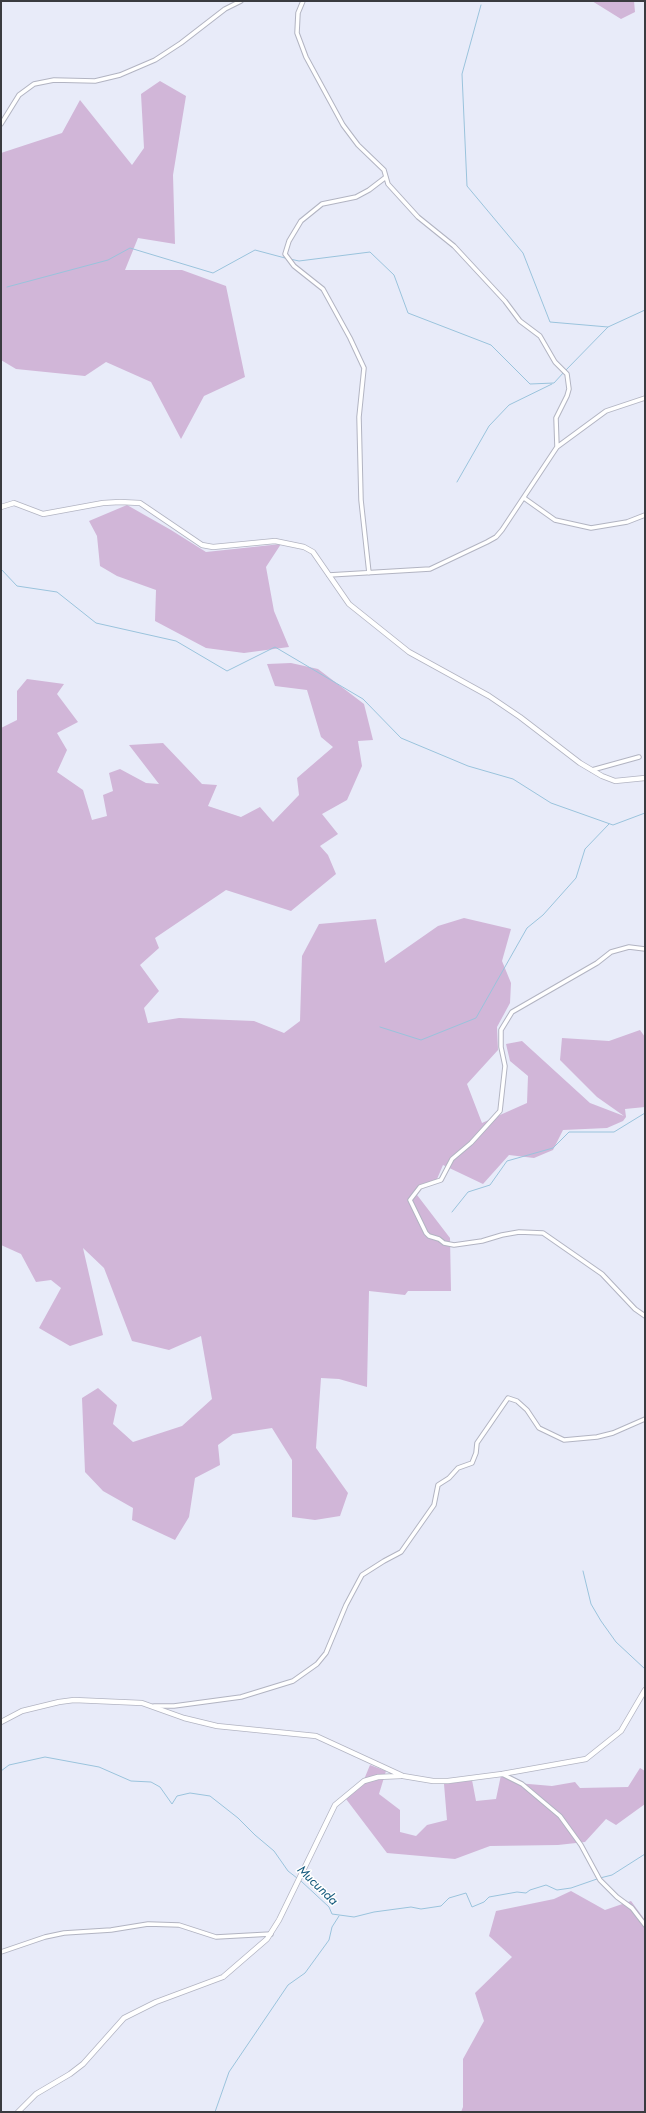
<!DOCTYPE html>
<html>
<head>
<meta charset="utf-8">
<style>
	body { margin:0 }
	#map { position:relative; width:646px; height:2113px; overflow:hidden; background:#e8ebf9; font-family:Jost,sans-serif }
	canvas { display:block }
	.frame { position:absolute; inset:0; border:2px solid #3a3b40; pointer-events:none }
</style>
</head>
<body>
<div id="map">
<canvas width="646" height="2113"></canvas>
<div class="frame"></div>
</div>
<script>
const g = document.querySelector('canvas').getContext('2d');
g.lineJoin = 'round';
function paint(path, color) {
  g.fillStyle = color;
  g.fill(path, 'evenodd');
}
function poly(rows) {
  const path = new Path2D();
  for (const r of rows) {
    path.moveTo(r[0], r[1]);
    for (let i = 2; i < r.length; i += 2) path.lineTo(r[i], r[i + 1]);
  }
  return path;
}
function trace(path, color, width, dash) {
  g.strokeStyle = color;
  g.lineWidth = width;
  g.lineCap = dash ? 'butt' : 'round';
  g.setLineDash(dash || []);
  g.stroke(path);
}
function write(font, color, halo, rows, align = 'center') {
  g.font = font + ' Jost,sans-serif';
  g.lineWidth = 3;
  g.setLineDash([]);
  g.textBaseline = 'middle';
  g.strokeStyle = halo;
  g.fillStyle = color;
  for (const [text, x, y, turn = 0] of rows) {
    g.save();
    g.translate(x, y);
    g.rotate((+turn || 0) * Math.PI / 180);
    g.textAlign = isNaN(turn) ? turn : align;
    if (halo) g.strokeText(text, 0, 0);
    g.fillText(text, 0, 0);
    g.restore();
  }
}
paint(poly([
	[592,1,634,1,635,12,621,19],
	[160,81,186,96,173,175,175,244,138,238,125,270,182,270,226,286,245,377,204,396,181,439,151,382,106,362,85,376,16,369,1,360,1,153,62,133,80,100,132,165,144,148,141,94],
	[127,505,171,530,206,552,281,544,266,567,274,611,289,647,244,653,206,648,155,621,156,590,117,576,100,566,97,536,89,521],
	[291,663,318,669,364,704,373,740,358,741,362,766,347,800,322,814,338,834,320,846,328,855,336,874,291,911,226,890,155,938,159,948,140,965,159,991,144,1008,148,1023,179,1018,254,1021,284,1033,300,1021,302,956,319,924,376,919,385,963,438,926,464,918,511,929,502,961,511,983,510,1003,497,1027,498,1050,467,1084,482,1123,527,1103,528,1076,510,1061,506,1044,522,1041,590,1103,624,1116,597,1097,560,1060,562,1038,609,1041,640,1030,645,1037,645,1107,625,1109,626,1117,623,1121,607,1128,563,1130,553,1150,534,1158,509,1155,483,1184,443,1165,437,1179,414,1191,450,1238,451,1291,408,1291,405,1295,369,1291,367,1387,339,1379,321,1378,316,1448,348,1493,340,1516,315,1520,292,1517,292,1460,272,1428,233,1434,218,1445,220,1465,195,1478,189,1517,175,1540,132,1520,133,1508,103,1491,85,1472,82,1398,98,1388,117,1405,113,1424,133,1442,182,1426,212,1399,201,1336,169,1350,132,1341,104,1268,83,1248,103,1335,70,1346,39,1328,61,1288,51,1280,36,1282,21,1254,1,1245,1,728,17,720,17,691,27,679,64,684,57,694,78,722,57,733,67,750,57,772,83,790,92,820,107,816,103,795,113,791,109,773,120,769,146,783,159,784,129,745,163,743,202,784,217,785,208,806,241,817,260,807,273,822,299,795,297,778,333,747,321,737,307,690,275,686,267,664],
	[370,1765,386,1771,379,1794,400,1810,400,1832,416,1836,427,1825,447,1820,444,1784,472,1780,476,1801,496,1799,501,1775,517,1783,552,1786,575,1782,580,1788,628,1787,640,1768,645,1771,645,1804,616,1825,606,1819,585,1842,558,1845,490,1846,455,1859,387,1853,346,1799,363,1782],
	[571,1891,605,1910,631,1901,645,1920,645,2112,461,2112,463,2107,463,2059,484,2021,475,1993,512,1957,489,1936,496,1911,554,1899]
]), '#d1b6d8');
trace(poly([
	[481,5,462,74,467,186,523,253,550,322,608,327,645,310],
	[290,259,299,261,370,252,394,275,408,313,491,345,530,384,554,383,564,372],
	[7,287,108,260,130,248,213,273,255,250,285,258],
	[566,370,608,327],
	[457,482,489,426,509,405,552,384],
	[1,569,17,586,57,592,96,623,176,641,227,671,275,647,363,699,401,738,468,766,513,779,551,803,613,825,645,813],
	[380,1027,421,1040,476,1018,527,928,543,915,576,878,585,849,609,824],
	[452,1212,468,1192,490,1185,507,1161,553,1148,569,1132,614,1132,645,1113],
	[583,1571,591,1604,601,1621,616,1642,645,1669],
	[1,1771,9,1765,45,1757,99,1767,131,1781,151,1782,160,1787,172,1804,177,1796,190,1793,210,1796,238,1818,255,1835,274,1851,288,1871,297,1878],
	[600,1878,612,1875,645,1854],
	[301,1881,329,1907,332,1914,354,1917,374,1912,411,1907,421,1909,441,1906,449,1898,466,1893,472,1907,484,1902,489,1897,517,1892,526,1893,530,1890,546,1885,557,1890,571,1888,597,1879],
	[215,2112,229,2072,288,1985,305,1973,329,1940,332,1927,339,1916]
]), '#9ac3dc', 1);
const minor = poly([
	[303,1,298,13,297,33,306,57,343,125,358,145,384,170,388,184,418,217,454,246,505,301,520,321,540,336,555,362,567,374,569,389,567,396,556,418,557,447],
	[1,124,19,95,34,84,54,80,95,81,120,75,155,60,181,43,225,9,241,1],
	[524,498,555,520,591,528,627,522,645,515],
	[369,573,361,500,359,417,364,368,350,338,323,289,294,266,285,254,289,241,301,221,322,204,356,197,369,190,386,177],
	[329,575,430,569,487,542,496,537,502,530,557,447,606,411,645,398],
	[592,770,639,757],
	[645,949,629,947,611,952,597,963,512,1012,501,1030,501,1047,505,1066,500,1111,471,1143,452,1159,441,1180,420,1187,410,1200,426,1233,429,1236,439,1239,444,1243,454,1245,482,1241,502,1235,519,1232,543,1233,602,1274,635,1309,645,1316],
	[154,1706,174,1706,241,1697,293,1681,317,1664,326,1653,346,1605,362,1575,384,1561,401,1552,434,1505,438,1485,449,1478,458,1468,472,1463,476,1453,477,1443,508,1398,517,1401,527,1410,539,1428,564,1440,597,1437,613,1433,645,1419],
	[502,1774,522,1784,560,1816,581,1845,600,1880,617,1897,632,1908,645,1925],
	[1,1952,45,1937,64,1933,111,1930,148,1924,179,1925,216,1937,271,1934]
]);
const tertiary = poly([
	[1,507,14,503,43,514,103,503,120,502,140,503,202,545,213,547,275,541,304,547,313,552,349,604,409,652,489,696,520,717,580,763,602,776,615,781,645,778],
	[1,1722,22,1711,59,1702,74,1700,142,1703,184,1718,217,1726,316,1736,403,1776,433,1781,448,1781,502,1774,586,1759,621,1731,645,1690],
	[18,2112,36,2094,70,2074,83,2064,124,2018,156,2002,223,1977,267,1939,279,1920,335,1805,364,1781,378,1777,401,1776]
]);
trace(minor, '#b2b4c2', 5.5);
trace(tertiary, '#b2b4c2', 6);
trace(minor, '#fff', 3.5);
trace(tertiary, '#fff', 4.5);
write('italic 13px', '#13597c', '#fff', [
	["Mucunda",317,1886,44]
]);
</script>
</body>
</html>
